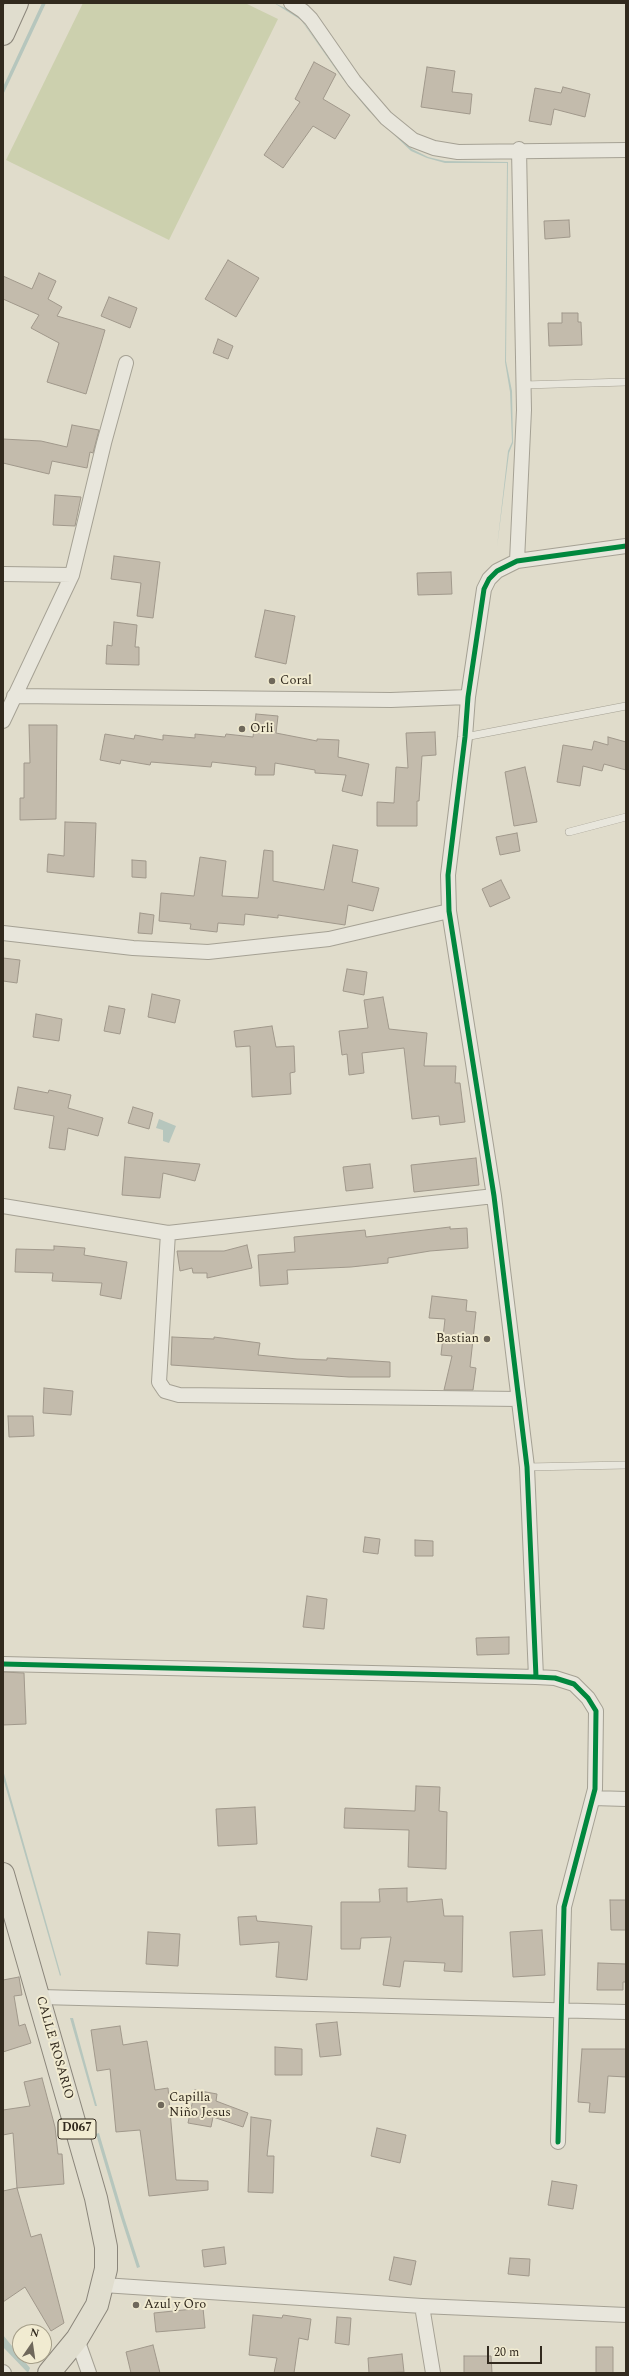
<!DOCTYPE html>
<html>
<head>
<meta charset="utf-8">
<style>
	body { margin:0 }
	#map { position:relative; width:629px; height:2376px; overflow:hidden; background:#e0dccb; font-family:Spectral,serif }
	canvas { display:block }
	.frame { position:absolute; inset:0; border:4px solid #322a1e; pointer-events:none }
	.north { position:absolute; left:12px; top:2324px; width:40px; height:40px; box-sizing:border-box; background:#f1ebd1; border:1px solid #a59e89; border-radius:50%; rotate:13deg; font-size:11px; font-weight:700; line-height:16px; text-align:center; color:#322a1e }
	.north::after { content:''; display:block; margin:auto; width:14px; height:18px; background:#6f685b; clip-path:polygon(50% 0,100% 100%,50% 72%,0 100%) }
	.scale { position:absolute; left:487px; top:2346px; width:55px; height:18px; box-sizing:border-box; border:2px solid #322a1e; border-top:0; padding-left:5px; font-size:12px; line-height:14px; white-space:nowrap; color:#322a1e; -webkit-text-stroke:3px #f1ebd1; paint-order:stroke }
</style>
</head>
<body>
<div id="map">
<canvas width="629" height="2376"></canvas>
<div class="frame"></div>
<div class="north">N</div>
<div class="scale">20 m</div>
</div>
<script>
const g = document.querySelector('canvas').getContext('2d');
g.lineJoin = 'round';
function paint(path, color) {
  g.fillStyle = color;
  g.fill(path, 'evenodd');
}
function poly(rows) {
  const path = new Path2D();
  for (const r of rows) {
    path.moveTo(r[0], r[1]);
    for (let i = 2; i < r.length; i += 2) path.lineTo(r[i], r[i + 1]);
  }
  return path;
}
function trace(path, color, width, dash) {
  g.strokeStyle = color;
  g.lineWidth = width;
  g.lineCap = dash ? 'butt' : 'round';
  g.setLineDash(dash || []);
  g.stroke(path);
}
function write(font, color, halo, rows, align = 'center') {
  g.font = font + ' Spectral,serif';
  g.lineWidth = 4;
  g.setLineDash([]);
  g.textBaseline = 'middle';
  g.strokeStyle = halo;
  g.fillStyle = color;
  for (const [text, x, y, turn = 0] of rows) {
    g.save();
    g.translate(x, y);
    g.rotate((+turn || 0) * Math.PI / 180);
    g.textAlign = isNaN(turn) ? turn : align;
    if (halo) g.strokeText(text, 0, 0);
    g.fillText(text, 0, 0);
    g.restore();
  }
}
paint(poly([
	[83,3,245,3,278,19,169,240,6,160]
]), '#ccd0ae');
paint(poly([
	[42,3,46,3,3,95,3,87],
	[274,3,290,10,301,19,343,78,370,108,412,149,428,157,445,161,508,162,506,361,512,391,513,443,509,453,497,547,508,451,512,442,510,392,505,362,507,163,445,163,427,158,411,151,368,110,342,78,301,20],
	[159,1119,176,1126,169,1143,163,1141,163,1130,156,1128],
	[3,1770,61,1975,60,1976,3,1778],
	[70,2018,73,2018,97,2106,95,2106],
	[99,2133,124,2217,140,2267,137,2268,121,2218,96,2134],
	[3,2335,30,2368,28,2373,3,2347]
]), '#b6c6bd');
const building = poly([
	[314,62,336,74,323,99,350,115,335,139,313,126,283,168,264,155,300,102,295,99,314,62],
	[427,67,455,71,452,92,472,94,470,114,421,107,427,67],
	[563,87,590,94,585,117,554,109,551,125,529,121,535,88,561,93,563,87],
	[569,220,570,237,545,239,544,221,569,220],
	[228,260,259,278,236,317,205,299,228,260],
	[39,273,56,281,48,299,62,307,57,316,105,330,86,394,47,382,59,343,31,328,39,315,3,299,3,276,32,289,39,273],
	[109,297,137,308,130,328,101,316,109,297],
	[562,313,578,313,578,322,581,322,582,345,549,346,548,323,562,323,562,313],
	[218,339,233,346,228,359,213,353,218,339],
	[72,425,99,430,93,453,90,452,87,468,52,461,49,474,3,463,3,439,41,441,67,447,72,425],
	[55,495,81,497,75,526,53,525,55,495],
	[114,556,160,562,153,618,137,616,141,583,111,579,114,556],
	[451,572,452,594,418,595,417,573,451,572],
	[265,610,295,616,286,664,255,657,265,610],
	[114,622,137,625,135,647,139,647,139,665,106,664,107,645,112,646,114,622],
	[256,714,278,716,276,733,317,741,317,739,339,740,338,757,369,764,362,796,342,791,346,775,315,773,315,770,275,763,274,775,255,775,256,767,212,762,211,767,151,762,150,765,121,760,120,764,100,760,105,734,134,739,135,735,163,740,163,735,195,738,195,734,225,737,226,734,253,737,256,714],
	[29,725,57,725,56,819,20,820,20,798,24,798,24,763,30,763,29,725],
	[435,732,436,755,422,756,419,801,417,801,417,826,377,826,377,802,394,803,396,767,408,768,406,733,435,732],
	[608,737,626,742,626,770,604,764,602,771,583,766,580,786,557,782,563,745,592,750,594,741,608,745,608,737],
	[525,767,537,822,514,826,505,772,525,767],
	[65,822,96,823,94,877,47,872,48,854,64,856,65,822],
	[517,833,520,851,500,855,496,837,517,833],
	[333,845,358,850,352,882,379,888,373,911,348,905,345,925,278,915,278,918,245,914,244,925,218,923,217,932,190,929,191,924,159,921,161,893,194,896,200,857,226,861,222,896,258,898,264,850,273,851,273,881,324,890,333,845],
	[132,860,146,861,146,878,132,877,132,860],
	[501,880,510,898,490,907,482,889,501,880],
	[140,913,154,915,152,934,138,933,140,913],
	[3,958,20,960,17,983,3,981,3,958],
	[347,969,367,972,364,995,343,991,347,969],
	[152,994,180,1000,175,1023,148,1017,152,994],
	[383,997,389,1029,427,1033,424,1066,456,1066,455,1083,460,1083,465,1122,440,1125,439,1116,412,1119,404,1048,362,1053,364,1073,349,1075,347,1054,342,1055,339,1031,368,1028,364,1000,383,997],
	[109,1006,125,1009,120,1034,104,1031,109,1006],
	[36,1014,62,1019,59,1041,33,1037,36,1014],
	[272,1026,276,1047,294,1046,295,1072,290,1073,291,1094,252,1097,250,1046,236,1047,234,1031,272,1026],
	[18,1087,48,1093,49,1090,71,1095,68,1108,103,1118,98,1136,68,1128,65,1150,49,1148,54,1116,14,1109,18,1087],
	[133,1107,153,1113,149,1129,128,1123,133,1107],
	[125,1157,135,1158,200,1164,195,1181,163,1173,160,1198,122,1195,125,1157],
	[476,1158,479,1185,414,1192,411,1165,476,1158],
	[370,1164,373,1188,346,1191,343,1167,370,1164],
	[450,1227,450,1229,467,1228,468,1248,430,1251,388,1258,388,1263,351,1267,287,1270,288,1284,260,1286,258,1255,295,1252,294,1237,365,1230,366,1237,450,1227],
	[247,1245,252,1268,207,1278,207,1273,193,1273,192,1268,180,1271,177,1251,224,1251,247,1245],
	[54,1246,85,1248,84,1255,127,1262,121,1299,100,1295,102,1283,52,1281,53,1273,15,1272,16,1249,54,1250,54,1246],
	[432,1296,467,1300,466,1311,476,1312,470,1367,476,1368,473,1390,444,1390,452,1356,441,1355,445,1319,429,1318,432,1296],
	[172,1337,214,1339,214,1337,260,1343,258,1355,297,1359,327,1360,327,1358,390,1362,390,1377,349,1377,171,1365,172,1337],
	[44,1388,73,1391,71,1415,43,1413,44,1388],
	[8,1416,33,1416,34,1436,9,1437,8,1416],
	[365,1537,380,1539,378,1554,363,1552,365,1537],
	[415,1540,433,1541,433,1556,415,1556,415,1540],
	[307,1596,327,1599,324,1629,303,1627,307,1596],
	[509,1637,509,1654,477,1655,476,1638,509,1637],
	[3,1672,24,1673,26,1724,3,1725,3,1672],
	[416,1786,440,1787,439,1811,447,1812,446,1869,408,1867,409,1830,344,1828,345,1808,415,1811,416,1786],
	[255,1807,257,1844,218,1846,216,1809,255,1807],
	[407,1888,407,1902,442,1899,444,1916,463,1916,462,1972,444,1971,445,1963,404,1961,400,1987,383,1985,391,1937,361,1938,360,1949,341,1949,341,1902,380,1902,379,1889,407,1888],
	[610,1900,626,1900,626,1930,611,1930,610,1900],
	[256,1916,257,1921,312,1926,307,1980,276,1977,279,1942,240,1945,238,1917,256,1916],
	[542,1930,545,1975,513,1977,510,1932,542,1930],
	[148,1932,180,1934,178,1966,146,1964,148,1932],
	[598,1963,626,1964,626,1982,623,1982,623,1990,597,1990,598,1963],
	[19,1977,22,1995,14,1996,19,2026,25,2024,31,2043,3,2052,3,1980,19,1977],
	[337,2022,341,2055,320,2057,316,2024,337,2022],
	[120,2026,123,2045,147,2041,155,2090,168,2088,176,2180,208,2181,208,2190,149,2196,140,2130,116,2132,110,2069,97,2071,91,2030,120,2026],
	[275,2047,302,2049,302,2075,275,2075,275,2047],
	[582,2049,626,2049,626,2077,608,2076,605,2113,589,2112,590,2103,578,2102,582,2049],
	[42,2078,55,2127,58,2154,62,2154,64,2184,17,2188,13,2133,3,2135,3,2110,30,2106,24,2082,42,2078],
	[195,2090,217,2094,216,2101,248,2113,243,2127,213,2117,211,2127,188,2123,195,2090],
	[251,2117,271,2120,267,2156,274,2156,273,2193,248,2192,251,2117],
	[377,2128,406,2135,400,2163,371,2156,377,2128],
	[552,2181,577,2185,573,2209,548,2205,552,2181],
	[17,2188,31,2237,41,2234,64,2323,51,2331,25,2287,3,2302,3,2191,17,2188],
	[224,2247,226,2264,204,2267,202,2250,224,2247],
	[394,2257,416,2261,411,2285,389,2280,394,2257],
	[510,2258,530,2259,529,2276,508,2274,510,2258],
	[203,2308,205,2328,156,2332,154,2313,203,2308],
	[253,2315,282,2318,283,2315,311,2319,308,2340,299,2338,294,2373,274,2373,277,2358,249,2355,253,2315],
	[337,2317,351,2318,349,2345,335,2343,337,2317],
	[153,2345,160,2373,131,2373,126,2352,153,2345],
	[596,2347,613,2347,613,2373,596,2373,596,2347],
	[402,2354,404,2372,369,2373,368,2358,402,2354],
	[464,2356,491,2356,492,2373,464,2373,464,2356]
]);
paint(building, '#c3bbac');
trace(building, '#a0988b', 1);
const lane = poly([
	[524,385,626,382],
	[465,737,626,706],
	[569,832,626,817],
	[527,1467,626,1465]
]);
const street = poly([
	[291,3,303,11,311,19,354,81,386,118,413,140,434,148,458,152,626,150],
	[517,561,524,410,519,149],
	[3,574,72,575],
	[14,696,391,700,468,697],
	[3,721,72,575,104,443,126,363],
	[3,933,133,948,208,952,329,939,449,911],
	[3,1206,168,1233,494,1196],
	[168,1233,159,1382,165,1391,179,1395,519,1399],
	[3,1664,536,1677,555,1678,574,1684,588,1698,596,1711,595,1789,564,1907,558,2142],
	[536,1677,527,1467,494,1196,449,911,448,875,465,737,468,697,484,589,489,579,497,571,517,561,626,546],
	[593,1798,626,1799],
	[40,1997,626,2012],
	[103,2285,422,2306,626,2315],
	[422,2306,433,2373],
	[77,2339,89,2373],
	[3,2372,4,2373]
]);
const primary = poly([
	[3,34,17,3],
	[3,1874,96,2198,106,2247,106,2269,97,2305,77,2339,49,2373]
]);
trace(lane, '#a5a194', 8);
trace(street, '#a5a194', 16);
trace(primary, '#8b867b', 24);
trace(lane, '#e8e6dc', 7);
trace(street, '#e8e6dc', 14);
trace(primary, '#e0ddce', 22);
trace(poly([
	[3,1664,536,1677,555,1678,574,1684,588,1698,596,1711,595,1789,564,1907,558,2142],
	[536,1677,527,1467,494,1196,449,911,448,875,465,737,468,697,484,589,489,579,497,571,517,561,626,546]
]), '#00873e', 5);
for (const [x, y, r, color] of [
	[272,681,4,"#6f685b"],
	[242,729,4,"#6f685b"],
	[487,1339,4,"#6f685b"],
	[161,2105,4,"#6f685b"],
	[136,2305,4,"#6f685b"]
]) {
  const dot = new Path2D();
  dot.arc(x, y, r, 0, 2 * Math.PI);
  g.fillStyle = color;
  g.fill(dot);
  trace(dot, '#f1ebd1', 1.5);
}
for (const [x, y, w] of [
	[77,2129,38]
]) {
  const box = new Path2D();
  box.roundRect(x - w / 2, y - 10, w, 20, 3);
  g.fillStyle = '#f1ebd1';
  g.fill(box);
  trace(box, '#322a1e', 1);
}
write('bold 12px', '#322a1e', null, [
	["D067",77,2129]
]);
write('13px', '#322a1e', '#f1ebd1', [
	["Coral",280,681],
	["Orli",250,729],
	["Bastian",479,1339,"right"],
	["Capilla",169,2098],
	["Niño Jesus",169,2113],
	["Azul y Oro",144,2305]
], 'left');
write('13px', '#322a1e', '#f1ebd1', [
	["CALLE ROSARIO",54,2048,74]
]);
</script>
</body>
</html>
